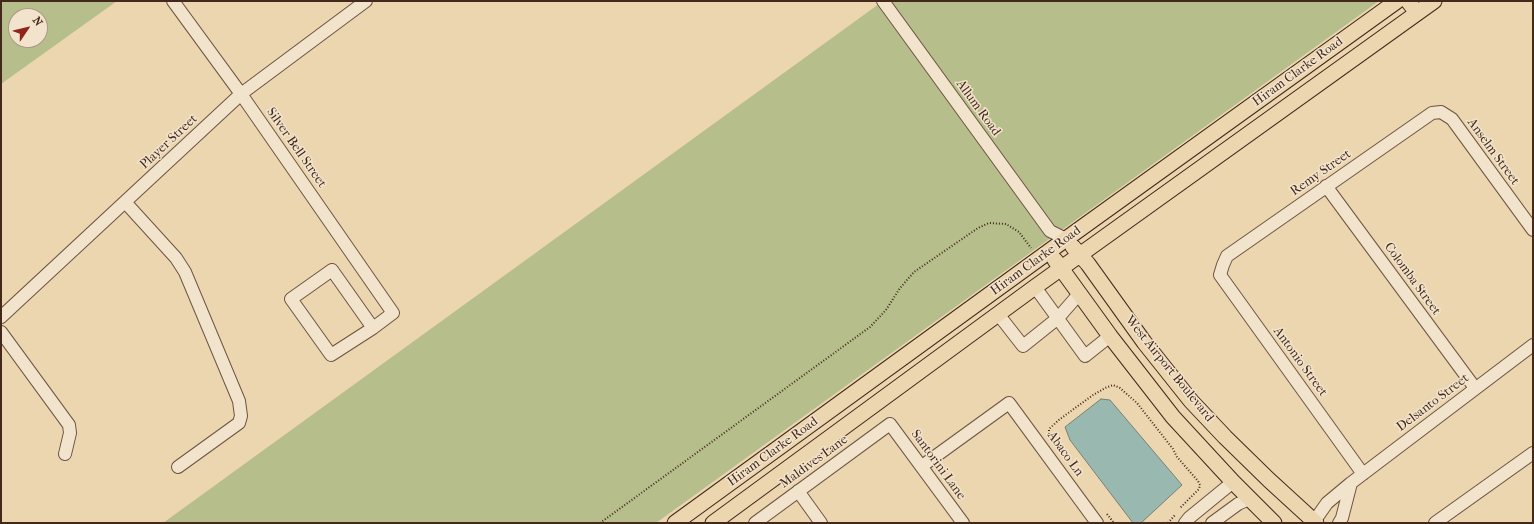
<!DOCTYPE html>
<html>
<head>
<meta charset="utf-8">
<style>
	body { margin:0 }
	#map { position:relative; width:1534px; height:524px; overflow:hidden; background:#ebd6b0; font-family:"IM FELL French Canon",serif }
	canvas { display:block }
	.frame { position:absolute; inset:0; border:2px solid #45281c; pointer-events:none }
	.north { position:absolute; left:8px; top:8px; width:40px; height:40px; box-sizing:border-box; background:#f2e4cc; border:1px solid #ad9986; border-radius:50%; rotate:55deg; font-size:11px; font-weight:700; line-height:16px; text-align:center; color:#45281c }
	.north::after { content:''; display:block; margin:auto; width:14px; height:18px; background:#8f2418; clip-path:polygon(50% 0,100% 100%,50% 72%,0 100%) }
</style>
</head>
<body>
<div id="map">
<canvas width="1534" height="524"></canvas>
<div class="frame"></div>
<div class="north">N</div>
</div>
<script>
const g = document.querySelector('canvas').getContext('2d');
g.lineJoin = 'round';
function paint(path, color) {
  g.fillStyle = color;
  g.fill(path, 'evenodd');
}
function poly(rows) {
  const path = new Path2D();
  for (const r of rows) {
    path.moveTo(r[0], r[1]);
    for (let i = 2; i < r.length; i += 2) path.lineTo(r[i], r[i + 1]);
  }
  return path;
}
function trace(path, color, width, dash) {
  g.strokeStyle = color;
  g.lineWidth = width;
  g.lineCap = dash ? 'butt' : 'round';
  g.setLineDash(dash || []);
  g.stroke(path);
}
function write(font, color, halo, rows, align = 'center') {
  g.font = font + ' "IM FELL French Canon",serif';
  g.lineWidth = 3;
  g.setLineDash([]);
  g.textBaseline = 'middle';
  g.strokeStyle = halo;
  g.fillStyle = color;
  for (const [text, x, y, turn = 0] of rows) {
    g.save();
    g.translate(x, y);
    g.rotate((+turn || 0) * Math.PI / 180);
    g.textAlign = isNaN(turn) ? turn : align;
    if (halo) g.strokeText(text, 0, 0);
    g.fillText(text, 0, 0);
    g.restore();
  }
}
paint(poly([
	[1,1,117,1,1,84],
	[16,16,40,16,40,40,16,40],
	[883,1,1379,1,656,523,163,523]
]), '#b6be8c');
const water = poly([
	[1101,399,1110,400,1182,485,1141,523,1133,523,1070,440,1065,427,1101,399]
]);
paint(water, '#99b9b0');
trace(water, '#777f75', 1);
const minor = poly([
	[173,1,241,94,393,313,373,328,331,355,291,299,332,270,373,328],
	[883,1,1050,231,1066,239],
	[1326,186,1475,388],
	[125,202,176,258,185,272,239,401,241,416,239,423,178,467],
	[1035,287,1085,356,1110,336],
	[998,314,1023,346,1058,318,1079,294],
	[1,317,241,94,366,1],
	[1,332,69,425,70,433,65,454],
	[922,466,1009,403,1097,523],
	[1363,474,1220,275,1223,265,1227,256,1432,113,1441,112,1452,119,1533,230],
	[798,491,821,523],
	[755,523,890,424,963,523],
	[1185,523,1189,518,1233,482],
	[1212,523,1238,504,1249,499],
	[1313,523,1327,503,1351,483,1533,345],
	[1339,523,1342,518,1351,483],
	[1435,523,1533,453]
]);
const major = poly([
	[1408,1,1417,13],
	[1073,247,1088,264,1144,342,1191,401,1225,437,1269,480,1316,523],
	[1055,260,1110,336,1173,417,1233,482,1274,523],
	[675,523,1066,239,1397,1],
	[713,523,1035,287,1434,1]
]);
trace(minor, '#6e5441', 14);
trace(major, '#45281c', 17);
trace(poly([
	[1049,437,1049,429,1060,419,1093,395,1105,388,1113,385,1120,388,1137,403,1173,449,1177,457,1198,481,1200,485,1199,489,1180,508],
	[1107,514,1114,523],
	[600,523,870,327,886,310,900,288,914,272,978,228,989,223,1006,224,1019,232,1031,248],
	[1168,523,1175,515]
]), '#45281c', 2, [1, 2]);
trace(minor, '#f2e4cc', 12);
trace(major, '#ebd6b0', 15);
write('13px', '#45281c', '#f2e4cc', [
	["Hiram Clarke Road",1298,72,-36],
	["Allum Road",978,108,54],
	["Player Street",169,142,-43],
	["Silver Bell Street",296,148,55],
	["Anselm Street",1493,152,54],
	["Remy Street",1321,173,-35],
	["Hiram Clarke Road",1036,261,-36],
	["Colomba Street",1412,279,54],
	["Antonio Street",1300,362,54],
	["West Airport Boulevard",1169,369,51],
	["Delsanto Street",1433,403,-37],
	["Hiram Clarke Road",773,452,-36],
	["Abaco Ln",1065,454,54],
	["Maldives Lane",814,462,-36],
	["Santorini Lane",938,465,54]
]);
</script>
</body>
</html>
